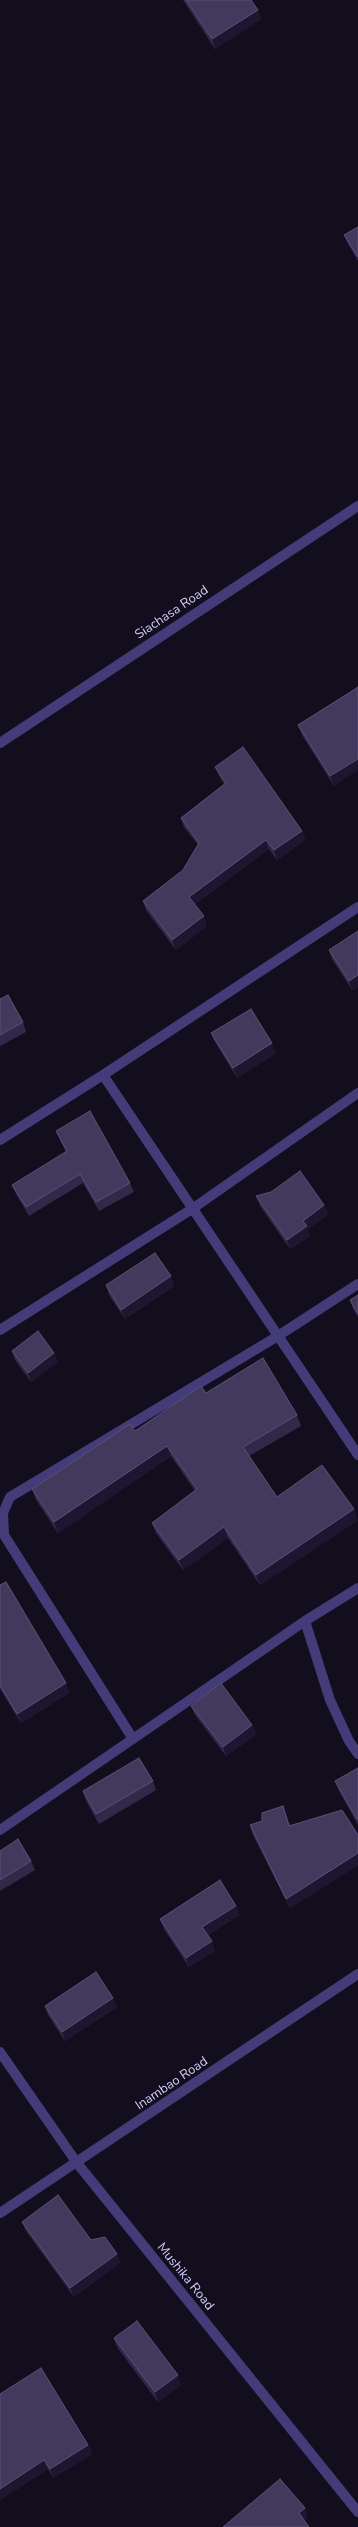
<!DOCTYPE html>
<html>
<head>
<meta charset="utf-8">
<style>
	body { margin:0 }
	canvas { display:block; background:#120e1e }
</style>
</head>
<body>
<canvas width="358" height="2527"></canvas>
<script>
const g = document.querySelector('canvas').getContext('2d');
g.lineJoin = 'round';
function poly(rows) {
  const path = new Path2D();
  for (const r of rows) {
    path.moveTo(r[0], r[1]);
    for (let i = 2; i < r.length; i += 2) path.lineTo(r[i], r[i + 1]);
  }
  return path;
}
function trace(path, color, width, dash) {
  g.strokeStyle = color;
  g.lineWidth = width;
  g.lineCap = dash ? 'butt' : 'round';
  g.setLineDash(dash || []);
  g.stroke(path);
}
function paint(path, color) {
  g.fillStyle = color;
  g.fill(path, 'evenodd');
}
function write(font, color, halo, rows, align = 'center') {
  g.font = font + ' "Nunito Sans",sans-serif';
  g.lineWidth = 4;
  g.setLineDash([]);
  g.textBaseline = 'middle';
  g.strokeStyle = halo;
  g.fillStyle = color;
  for (const [text, x, y, turn = 0] of rows) {
    g.save();
    g.translate(x, y);
    g.rotate((+turn || 0) * Math.PI / 180);
    g.textAlign = isNaN(turn) ? turn : align;
    if (halo) g.strokeText(text, 0, 0);
    g.fillText(text, 0, 0);
    g.restore();
  }
}
trace(poly([
	[0,743,358,506],
	[103,1075,358,1455],
	[0,1140,103,1075,358,907],
	[0,1330,192,1209,358,1093],
	[305,1621,330,1700,349,1741,358,1754],
	[133,1739,4,1535,3,1513,10,1497,278,1336,358,1284],
	[0,1830,305,1621,358,1588],
	[0,2052,77,2163,358,2512],
	[0,2213,358,1974]
]), '#443c79', 10);
paint(poly([
	[183,0,251,0,261,19,215,49],
	[358,227,358,261,348,244,344,235],
	[352,691,334,786,302,735,298,725],
	[215,767,302,831,305,840,277,860,269,849,195,904,207,926,176,950,146,910,143,901,183,870,198,845,184,827,181,818,224,784,219,776],
	[358,931,358,987,352,990,332,959,329,950],
	[0,999,23,1022,26,1032,0,1046],
	[211,1033,276,1053,237,1078,215,1042],
	[56,1131,130,1183,134,1192,99,1211,83,1183,29,1216,16,1194,12,1185,66,1152,60,1140],
	[256,1196,324,1205,328,1214,308,1229,310,1236,290,1249,260,1206],
	[106,1285,174,1286,125,1319,109,1295],
	[358,1295,358,1317,353,1309,350,1300],
	[12,1351,54,1353,58,1362,31,1382,15,1360],
	[206,1393,297,1415,301,1426,249,1456,277,1497,358,1520,260,1585,228,1538,183,1570,156,1533,152,1523,195,1491,171,1456,58,1533,36,1500,32,1489],
	[0,1585,66,1683,69,1693,21,1723,0,1689],
	[191,1706,252,1725,256,1734,226,1756,195,1715],
	[358,1768,358,1825,339,1791,335,1781],
	[153,1781,156,1790,99,1824,86,1801,83,1791],
	[283,1806,290,1825,358,1835,358,1865,290,1908,253,1835,250,1825,262,1821],
	[0,1851,31,1861,35,1870,0,1891],
	[236,1906,239,1915,208,1935,215,1951,189,1967,164,1929,160,1919],
	[45,2006,117,2007,65,2041,48,2015],
	[22,2222,91,2240,117,2254,120,2263,74,2297,26,2231],
	[114,2338,181,2385,158,2402,117,2347],
	[0,2394,88,2445,92,2454,53,2478,48,2469,0,2500]
]), '#31284a');
paint(poly([
	[258,10,261,19,215,49,212,39],
	[358,759,358,770,334,786,330,776],
	[302,831,305,840,277,860,274,850],
	[266,840,269,849,192,906,189,897],
	[204,916,207,926,176,950,172,940],
	[358,975,358,987,352,990,349,981],
	[272,1043,276,1053,237,1078,233,1068],
	[324,1205,328,1214,308,1229,310,1236,290,1249,287,1240,303,1221],
	[171,1276,174,1286,125,1319,121,1310],
	[54,1353,58,1362,31,1382,28,1373],
	[167,1446,171,1456,58,1533,54,1522],
	[354,1509,358,1520,260,1585,256,1575],
	[224,1527,228,1538,183,1570,179,1560],
	[66,1683,69,1693,21,1723,17,1714],
	[252,1725,256,1734,226,1756,223,1747],
	[358,1853,358,1865,290,1908,286,1899],
	[236,1906,239,1915,206,1936,202,1927],
	[212,1941,215,1951,189,1967,186,1958],
	[113,1998,117,2007,65,2041,62,2032],
	[117,2254,120,2263,74,2297,70,2288],
	[178,2375,181,2385,158,2402,155,2392],
	[88,2445,92,2454,53,2478,50,2469],
	[44,2460,48,2469,0,2500,0,2489],
	[305,2508,308,2518,302,2522,299,2513]
]), '#1d1631');
const building = poly([
	[186,0,251,0,258,10,212,39,186,0],
	[358,227,358,257,344,235,358,227],
	[358,687,358,759,330,776,298,725,352,691,358,687],
	[243,747,302,831,274,850,266,840,189,897,204,916,172,940,143,901,183,870,199,843,181,818,226,783,215,767,243,747],
	[358,931,358,975,349,981,329,950,358,931],
	[8,995,23,1022,0,1035,0,999,8,995],
	[251,1009,272,1043,233,1068,211,1033,251,1009],
	[90,1111,130,1183,96,1202,80,1174,26,1207,12,1185,67,1151,56,1131,90,1111],
	[300,1171,324,1205,303,1221,307,1226,287,1240,256,1196,271,1192,300,1171],
	[155,1253,171,1276,121,1310,106,1285,155,1253],
	[358,1295,358,1314,350,1300,358,1295],
	[38,1331,54,1353,28,1373,12,1351,38,1331],
	[263,1358,297,1415,243,1447,277,1497,322,1465,354,1509,256,1575,224,1527,179,1560,152,1523,197,1489,167,1446,54,1522,32,1489,130,1424,135,1431,201,1386,206,1393,263,1358],
	[6,1582,66,1683,17,1714,0,1685,0,1585,6,1582],
	[221,1683,252,1725,223,1747,191,1706,221,1683],
	[139,1758,153,1781,96,1814,83,1791,139,1758],
	[358,1768,358,1819,357,1819,335,1781,358,1768],
	[283,1806,289,1826,342,1810,358,1835,358,1853,286,1899,250,1825,262,1821,262,1813,283,1806],
	[18,1839,31,1861,0,1880,0,1851,18,1839],
	[220,1880,236,1906,202,1927,212,1941,186,1958,160,1919,220,1880],
	[96,1972,113,1998,62,2032,45,2006,96,1972],
	[58,2195,91,2240,105,2237,117,2254,70,2288,22,2222,58,2195],
	[137,2321,178,2375,155,2392,114,2338,137,2321],
	[41,2368,88,2445,50,2469,44,2460,0,2489,0,2394,41,2368],
	[280,2479,305,2508,299,2513,309,2527,223,2527,280,2479]
]);
paint(building, '#43395d');
trace(building, '#5a5176', 1);
write('13px', '#d7cefb', '#120e1e', [
	["Siachasa Road",172,613,-34],
	["Inambao Road",172,2084,-34],
	["Mushika Road",185,2277,51]
]);
</script>
</body>
</html>
